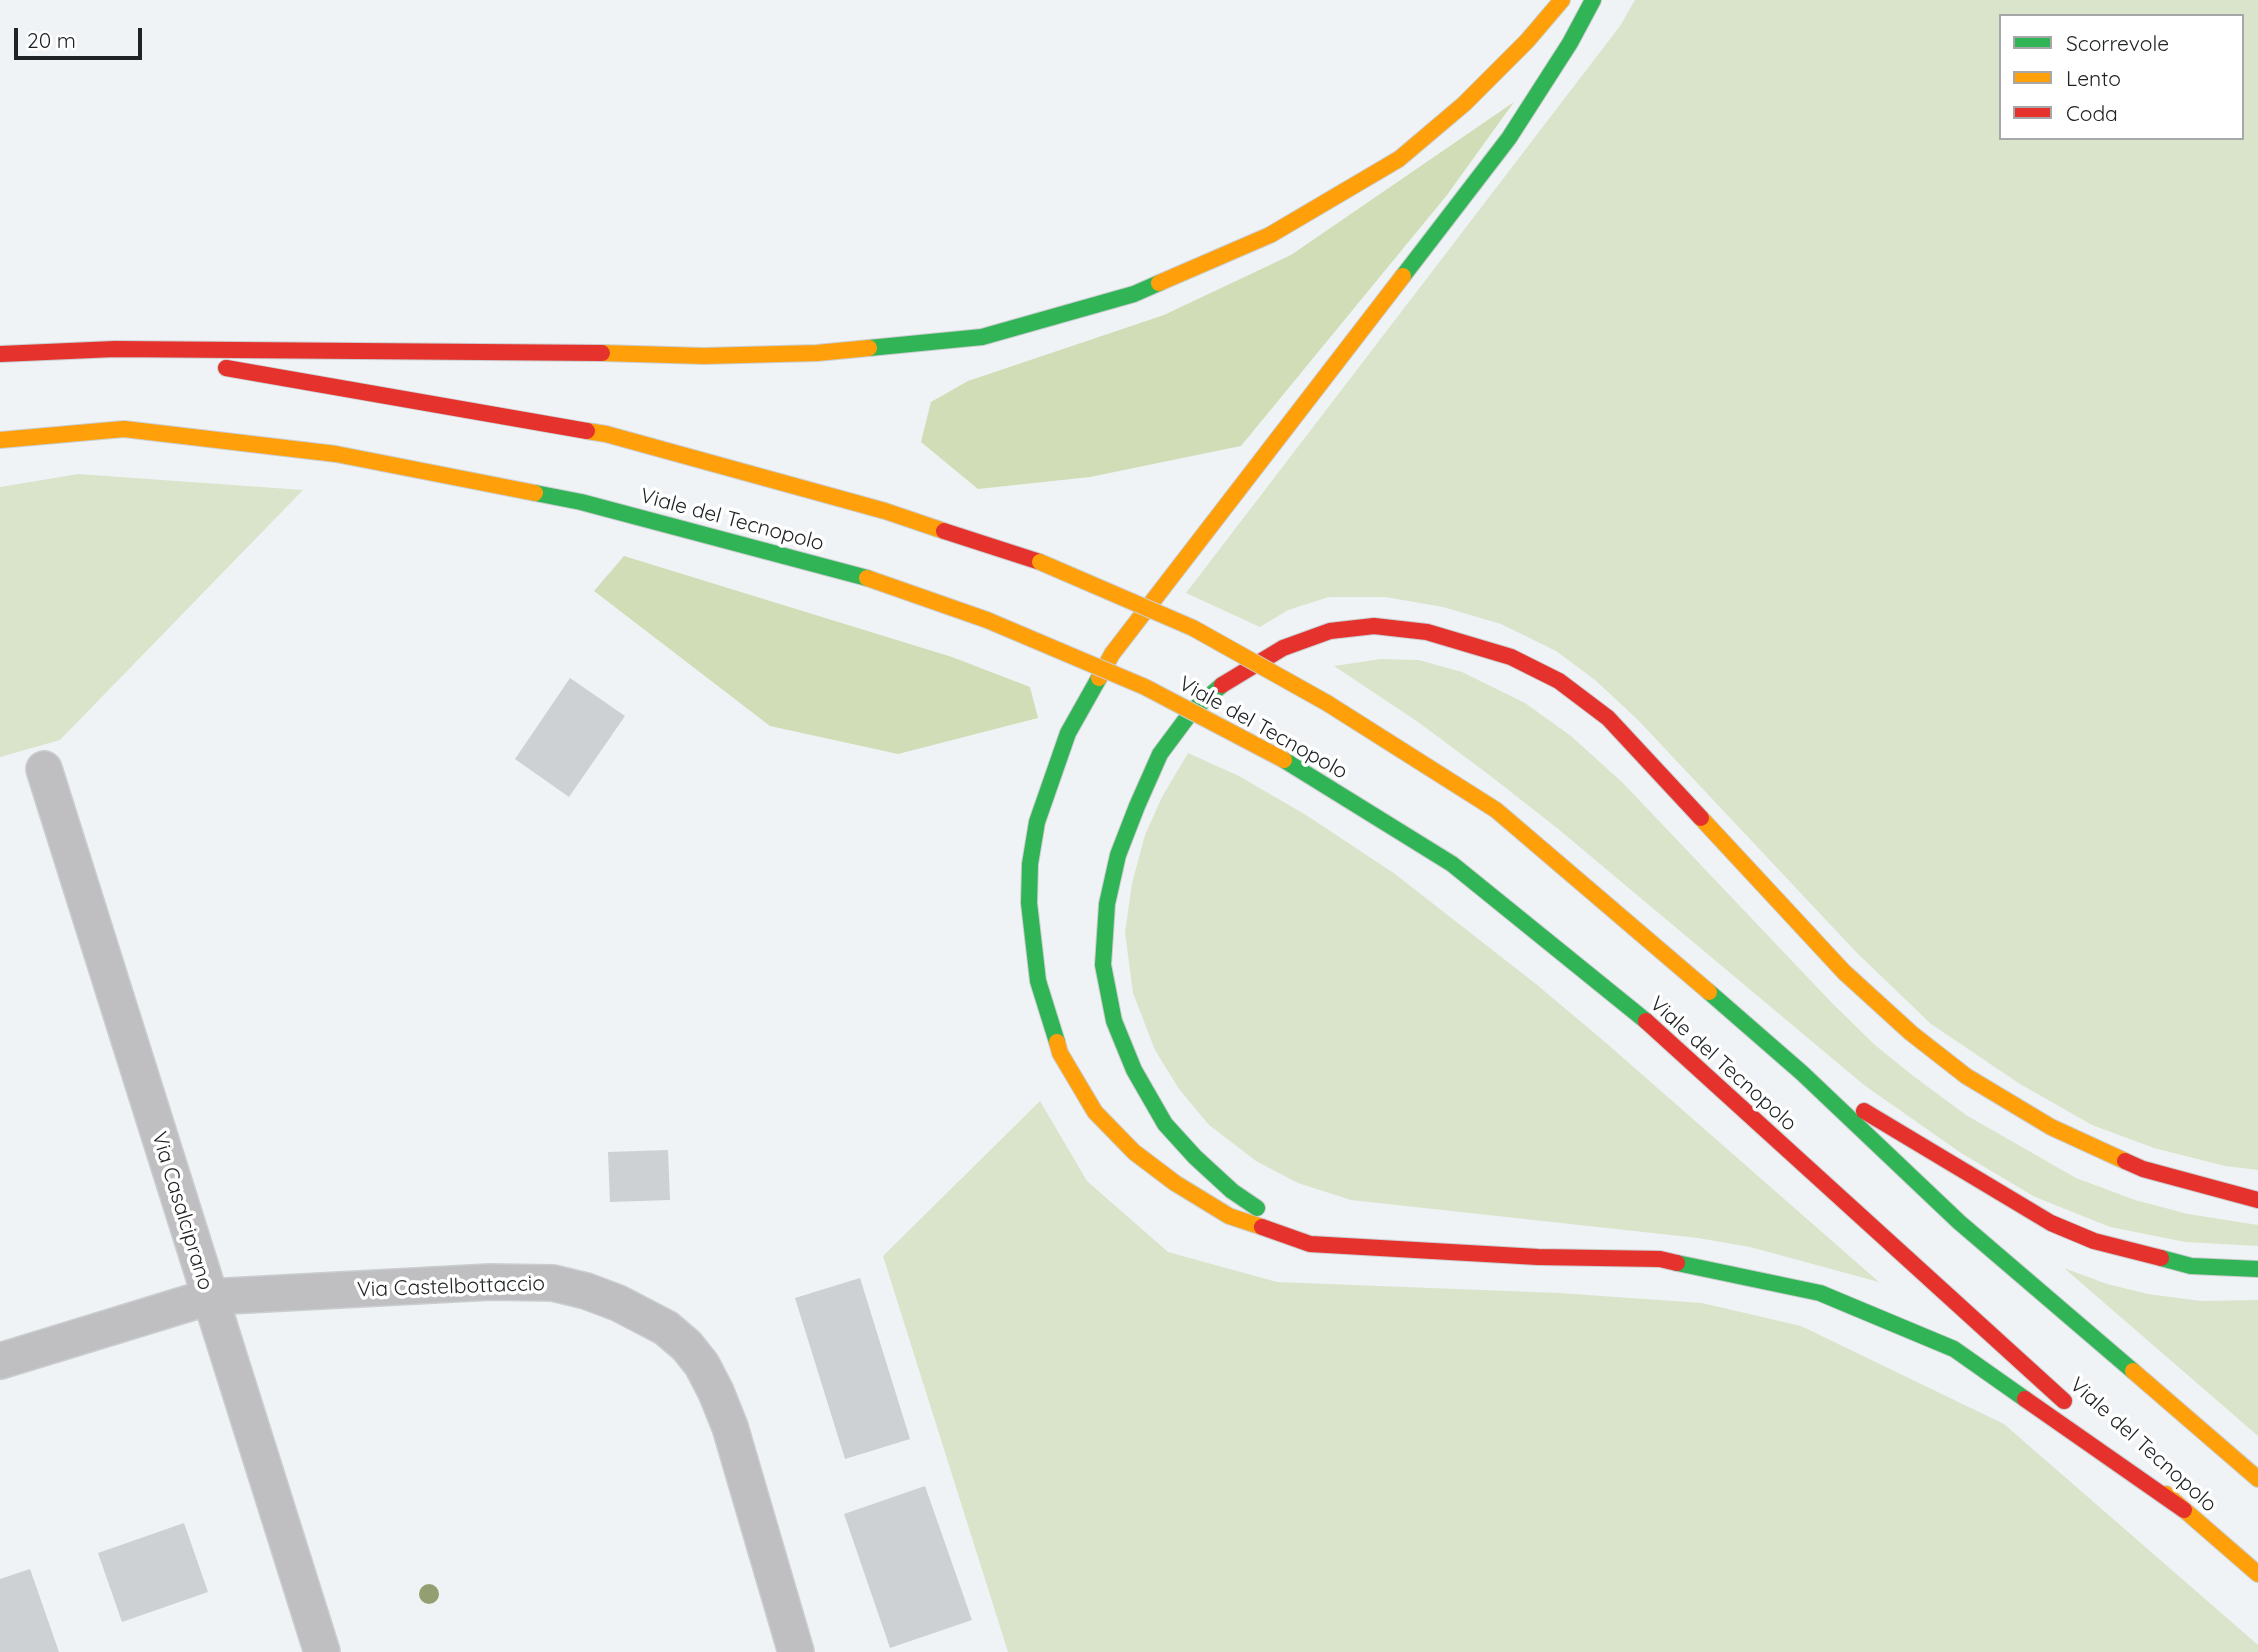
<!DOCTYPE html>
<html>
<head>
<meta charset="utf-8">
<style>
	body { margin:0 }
	#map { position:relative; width:2258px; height:1652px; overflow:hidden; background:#eff3f6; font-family:Quicksand,sans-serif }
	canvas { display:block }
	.legend { position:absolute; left:1999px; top:14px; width:245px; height:126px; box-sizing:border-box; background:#fff; border:2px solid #a6a7a8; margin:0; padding:9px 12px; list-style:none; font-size:21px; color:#202325 }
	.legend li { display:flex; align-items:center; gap:14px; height:35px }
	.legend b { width:35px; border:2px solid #a6a7a8 }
	.scale { position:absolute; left:14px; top:28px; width:128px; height:32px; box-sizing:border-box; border:4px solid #202325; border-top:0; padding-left:9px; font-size:21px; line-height:24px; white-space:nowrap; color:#202325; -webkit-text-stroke:5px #fff; paint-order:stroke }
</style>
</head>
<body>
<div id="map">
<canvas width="2258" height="1652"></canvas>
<ul class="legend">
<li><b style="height:9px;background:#30b455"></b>Scorrevole</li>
<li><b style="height:9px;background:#ff9f0a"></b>Lento</li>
<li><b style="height:9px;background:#e5322d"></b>Coda</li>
</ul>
<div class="scale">20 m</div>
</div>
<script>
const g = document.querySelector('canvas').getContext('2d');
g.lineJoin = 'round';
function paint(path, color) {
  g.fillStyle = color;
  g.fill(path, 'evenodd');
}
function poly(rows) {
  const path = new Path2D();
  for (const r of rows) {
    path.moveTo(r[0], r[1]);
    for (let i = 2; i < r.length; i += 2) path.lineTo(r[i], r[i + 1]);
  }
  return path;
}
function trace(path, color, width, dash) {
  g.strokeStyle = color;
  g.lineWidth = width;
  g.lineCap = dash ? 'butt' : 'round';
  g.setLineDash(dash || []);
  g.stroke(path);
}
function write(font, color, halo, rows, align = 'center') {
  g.font = font + ' Quicksand,sans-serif';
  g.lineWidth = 7;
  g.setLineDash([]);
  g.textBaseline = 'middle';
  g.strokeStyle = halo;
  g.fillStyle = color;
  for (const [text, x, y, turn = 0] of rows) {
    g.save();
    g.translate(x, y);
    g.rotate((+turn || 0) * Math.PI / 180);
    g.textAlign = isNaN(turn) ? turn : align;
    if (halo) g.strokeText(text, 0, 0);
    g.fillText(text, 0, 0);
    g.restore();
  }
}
paint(poly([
	[1635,0,2258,0,2258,1170,2225,1166,2154,1148,2092,1125,2020,1084,1931,1024,1856,952,1638,720,1595,680,1556,651,1501,624,1443,607,1385,597,1329,597,1288,610,1260,627,1186,593,1620,26],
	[2001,16,2242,16,2242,138,2001,138],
	[78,474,303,490,60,740,0,757,0,487],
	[1381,659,1419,660,1462,672,1525,703,1571,736,1623,783,1832,1003,1875,1045,1912,1075,1966,1115,2076,1178,2135,1200,2188,1214,2258,1225,2258,1246,2185,1242,2110,1227,2035,1197,1961,1153,1864,1085,1557,828,1488,774,1418,722,1334,666],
	[1188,753,1239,776,1306,815,1395,874,1536,984,1605,1042,1879,1282,1750,1247,1698,1238,1351,1200,1298,1183,1256,1161,1209,1125,1179,1089,1155,1050,1133,993,1125,933,1132,883,1145,835,1162,797],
	[1040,1101,1087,1181,1168,1252,1277,1282,1559,1293,1702,1303,1801,1326,2004,1424,2258,1645,2258,1652,1008,1652,883,1256],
	[2064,1268,2107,1284,2148,1294,2201,1301,2258,1300,2258,1436]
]), '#dae4cb');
paint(poly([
	[1514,102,1447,195,1241,446,1090,477,978,489,921,442,931,402,968,381,1164,315,1291,255],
	[624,556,952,657,1030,687,1038,718,898,754,770,726,594,591]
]), '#d0ddb6');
paint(poly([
	[570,678,625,716,569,797,515,759],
	[668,1150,670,1200,610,1202,608,1152],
	[860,1278,910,1439,845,1459,795,1298],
	[925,1486,972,1620,890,1648,844,1514],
	[184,1523,208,1592,122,1622,98,1553],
	[30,1569,59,1652,0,1652,0,1579]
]), '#cdd1d3');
const street = poly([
	[44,769,322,1652],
	[0,1361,209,1297,490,1282,553,1283,586,1291,618,1303,666,1328,687,1346,702,1365,716,1392,730,1427,796,1652]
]);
const fast = poly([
	[1403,276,1509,138,1570,43,1593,0],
	[869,348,982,337,1134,294,1159,283],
	[535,493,581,502,867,578],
	[1222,685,1192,711,1160,754,1137,806,1118,855,1107,904,1103,965,1114,1021,1134,1070,1165,1124,1195,1157,1232,1191,1257,1208],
	[1284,760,1452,864,1646,1021],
	[1709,992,1802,1073,1959,1222,2133,1371],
	[1057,1042,1038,981,1029,903,1030,864,1037,822,1068,733,1099,678],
	[2161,1258,2191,1266,2258,1269],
	[1677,1263,1820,1293,1954,1349,2025,1399]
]);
const slow = poly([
	[1159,283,1270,235,1399,159,1464,104,1527,41,1562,0],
	[602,353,704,356,817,353,869,348],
	[587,431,606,434,885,511,944,531],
	[0,440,124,429,336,454,535,493],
	[867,578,987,620],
	[1099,678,1112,654,1403,276],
	[1327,703,1496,810,1709,992],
	[1701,818,1844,972,1911,1033,1966,1076,2051,1127,2125,1161],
	[1057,1042,1060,1053,1095,1112,1134,1152,1175,1183,1229,1216,1262,1227],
	[2133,1371,2258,1479],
	[2166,1494,2258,1574]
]);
const jam = poly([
	[0,354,115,349,602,353],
	[226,368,587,431],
	[944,531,1040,562],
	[1222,685,1283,648,1330,631,1374,626,1427,632,1511,657,1559,681,1608,718,1701,818],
	[1646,1021,2064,1401],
	[1864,1111,2051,1223,2094,1241,2161,1258],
	[2125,1161,2143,1169,2258,1200],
	[1262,1227,1310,1244,1538,1257,1660,1259,1677,1263],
	[2025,1399,2184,1510]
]);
trace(street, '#cbced0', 38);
trace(fast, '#cbced0', 18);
trace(slow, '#cbced0', 18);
trace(jam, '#cbced0', 18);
trace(street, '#bfbec0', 35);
trace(fast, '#30b455', 16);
trace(slow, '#ff9f0a', 16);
trace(jam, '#e5322d', 16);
const slowBridge = poly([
	[1040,562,1193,628,1327,703],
	[987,620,1145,687,1284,760]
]);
trace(slowBridge, '#cbced0', 18, []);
trace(slowBridge, '#ff9f0a', 16);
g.fillStyle = '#949f71';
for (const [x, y] of [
	[429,1594]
]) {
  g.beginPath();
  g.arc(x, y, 10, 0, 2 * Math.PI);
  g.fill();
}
write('21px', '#202325', '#fff', [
	["Viale del Tecnopolo",732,520,15],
	["Viale del Tecnopolo",1263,728,29],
	["Viale del Tecnopolo",1723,1064,42],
	["Via Casalciprano",182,1211,73],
	["Via Castelbottaccio",451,1287,-2],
	["Viale del Tecnopolo",2143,1445,42]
]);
</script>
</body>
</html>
